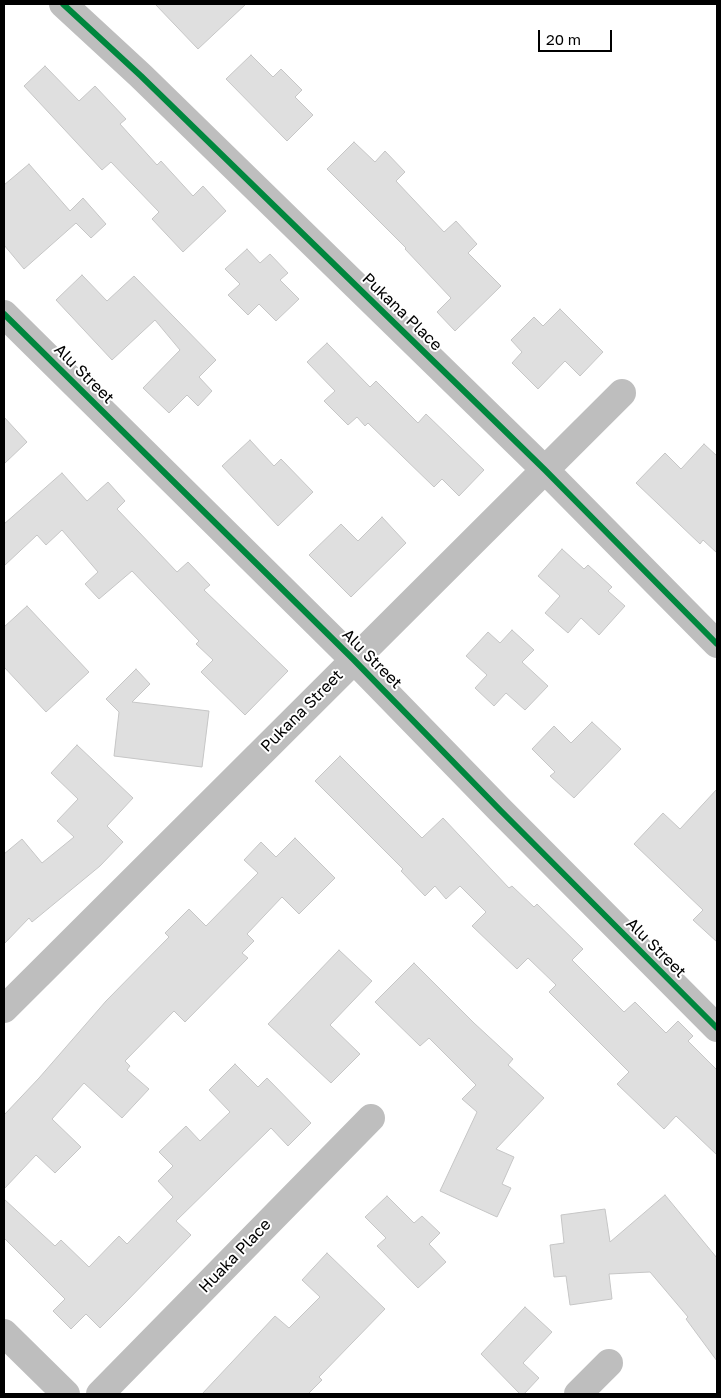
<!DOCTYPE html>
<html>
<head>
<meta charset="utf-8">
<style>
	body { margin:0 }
	#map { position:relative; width:721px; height:1398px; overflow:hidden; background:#fff; font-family:"Golos Text",sans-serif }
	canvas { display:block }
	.frame { position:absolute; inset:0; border:5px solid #000; pointer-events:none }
	.scale { position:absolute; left:538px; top:30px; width:74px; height:22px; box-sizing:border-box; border:2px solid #000; border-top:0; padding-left:6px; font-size:15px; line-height:18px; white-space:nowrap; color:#000; -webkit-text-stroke:4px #fff; paint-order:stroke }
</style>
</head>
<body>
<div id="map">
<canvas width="721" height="1398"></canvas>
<div class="frame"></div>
<div class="scale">20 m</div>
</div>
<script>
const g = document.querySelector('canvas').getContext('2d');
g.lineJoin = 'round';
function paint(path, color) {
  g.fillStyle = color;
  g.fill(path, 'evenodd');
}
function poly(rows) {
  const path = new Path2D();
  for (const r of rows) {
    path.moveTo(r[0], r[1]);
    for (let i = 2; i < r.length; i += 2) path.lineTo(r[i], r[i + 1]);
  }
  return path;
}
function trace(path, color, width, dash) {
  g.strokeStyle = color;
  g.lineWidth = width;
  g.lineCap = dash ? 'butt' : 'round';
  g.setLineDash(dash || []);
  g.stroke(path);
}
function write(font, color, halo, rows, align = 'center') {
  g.font = font + ' "Golos Text",sans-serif';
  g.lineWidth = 4;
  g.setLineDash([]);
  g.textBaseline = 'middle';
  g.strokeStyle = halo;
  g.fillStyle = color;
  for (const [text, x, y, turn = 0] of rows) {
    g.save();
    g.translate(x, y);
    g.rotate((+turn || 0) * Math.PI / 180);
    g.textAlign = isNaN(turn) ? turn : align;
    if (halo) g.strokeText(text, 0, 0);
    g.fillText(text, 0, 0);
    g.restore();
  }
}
const building = poly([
	[155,4,246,4,198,49,155,4],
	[251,55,273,77,281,69,302,90,295,97,313,115,287,141,226,79,251,55],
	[45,66,79,101,95,86,126,119,120,124,157,165,161,161,193,196,203,186,226,211,183,252,152,219,159,212,111,162,102,170,24,86,45,66],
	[354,142,375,162,385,151,405,172,396,181,444,232,456,221,477,244,468,253,501,286,455,331,437,312,451,298,405,249,406,248,327,169,354,142],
	[29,164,70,211,83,198,106,224,91,238,76,223,24,269,4,245,4,185,29,164],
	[247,249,260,263,270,254,288,273,280,280,299,299,276,321,259,304,248,315,228,295,240,284,225,269,247,249],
	[82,275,107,301,134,276,216,360,199,377,212,391,198,406,187,395,169,413,143,388,180,350,155,320,112,360,56,300,82,275],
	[560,309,603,352,580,376,565,361,538,389,512,363,522,352,511,340,534,317,543,326,560,309],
	[327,343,370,387,376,381,418,423,426,414,484,470,459,496,442,479,434,487,368,423,365,426,357,417,348,425,324,401,335,391,307,362,327,343],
	[4,417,27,442,4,464,4,417],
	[250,440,274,466,281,459,313,492,278,526,222,466,250,440],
	[704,444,717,456,717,553,703,540,700,544,636,483,665,453,681,469,704,444],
	[62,473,87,501,108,482,125,501,117,509,177,572,188,562,210,585,204,590,288,671,245,715,201,672,213,660,196,644,199,641,132,571,99,599,85,584,98,572,62,530,46,545,37,535,4,566,4,524,62,473],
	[382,517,406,543,351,597,309,555,341,524,358,541,382,517],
	[562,549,584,569,588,565,612,587,608,591,625,606,599,635,581,618,568,633,545,613,560,596,538,576,562,549],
	[27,606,89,672,46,712,4,667,4,627,27,606],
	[512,630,534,650,522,662,548,686,525,710,506,693,494,706,475,688,487,675,466,656,488,632,500,643,512,630],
	[136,669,150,684,132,702,209,711,202,767,114,756,119,712,106,699,136,669],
	[592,722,621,749,574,798,550,776,555,772,532,749,554,726,571,743,592,722],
	[77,745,133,798,107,826,123,842,100,866,32,922,29,918,4,944,4,854,22,839,42,863,74,837,57,821,78,799,51,773,77,745],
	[340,756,422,838,443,818,509,888,512,886,534,907,537,904,583,949,572,960,624,1012,635,1002,666,1033,678,1021,693,1036,688,1041,717,1070,717,1155,676,1116,664,1129,617,1084,629,1072,549,992,556,985,528,958,517,969,472,926,486,912,460,886,446,899,435,886,425,896,401,871,403,869,315,781,340,756],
	[717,789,717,942,693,920,703,910,634,844,663,813,680,829,717,789],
	[295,838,335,878,299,914,282,897,247,934,254,941,242,953,248,958,185,1022,174,1011,125,1061,130,1066,127,1070,149,1089,122,1118,84,1083,52,1119,81,1147,55,1173,36,1155,4,1189,4,1115,39,1078,106,1001,169,937,165,933,189,909,206,926,258,873,244,860,261,842,276,857,295,838],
	[339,950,372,981,330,1025,360,1054,331,1083,268,1024,339,950],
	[414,963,474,1023,513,1059,508,1065,544,1098,496,1149,514,1157,502,1184,511,1188,497,1217,440,1191,477,1112,462,1099,476,1085,429,1038,420,1046,375,1002,414,963],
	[235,1064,258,1087,267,1078,311,1123,288,1146,271,1128,176,1221,191,1235,125,1303,100,1328,86,1314,71,1329,53,1311,65,1299,4,1238,4,1199,55,1246,61,1240,89,1267,119,1236,127,1244,173,1197,158,1181,173,1166,159,1152,186,1126,200,1141,230,1112,209,1090,235,1064],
	[665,1195,717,1258,717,1361,686,1319,688,1317,650,1272,609,1274,612,1299,570,1305,566,1276,554,1277,550,1245,564,1243,561,1215,605,1209,610,1242,665,1195],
	[387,1196,414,1223,422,1216,440,1233,429,1244,446,1262,418,1288,377,1246,386,1238,365,1217,387,1196],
	[327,1253,385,1309,319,1377,322,1380,308,1394,202,1394,275,1316,289,1328,320,1297,302,1280,327,1253],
	[525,1307,552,1332,523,1363,539,1378,524,1394,520,1394,481,1354,525,1307]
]);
paint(building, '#dfdfdf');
trace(building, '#c6c6c6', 1);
trace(poly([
	[63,4,141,76,545,470,717,644],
	[4,314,353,659,500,810,717,1028],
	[4,1009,622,393],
	[4,1333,66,1394],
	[100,1394,371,1118],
	[578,1394,609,1363]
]), '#bebebe', 28);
trace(poly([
	[63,4,141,76,545,470,717,644],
	[4,314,353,659,500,810,717,1028]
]), '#00873e', 6);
write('16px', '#000', '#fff', [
	["Pukana Place",402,312,44],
	["Alu Street",84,374,45],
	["Alu Street",372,659,45],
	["Pukana Street",302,711,-45],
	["Alu Street",656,948,45],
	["Huaka Place",235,1256,-46]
]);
</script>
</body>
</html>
